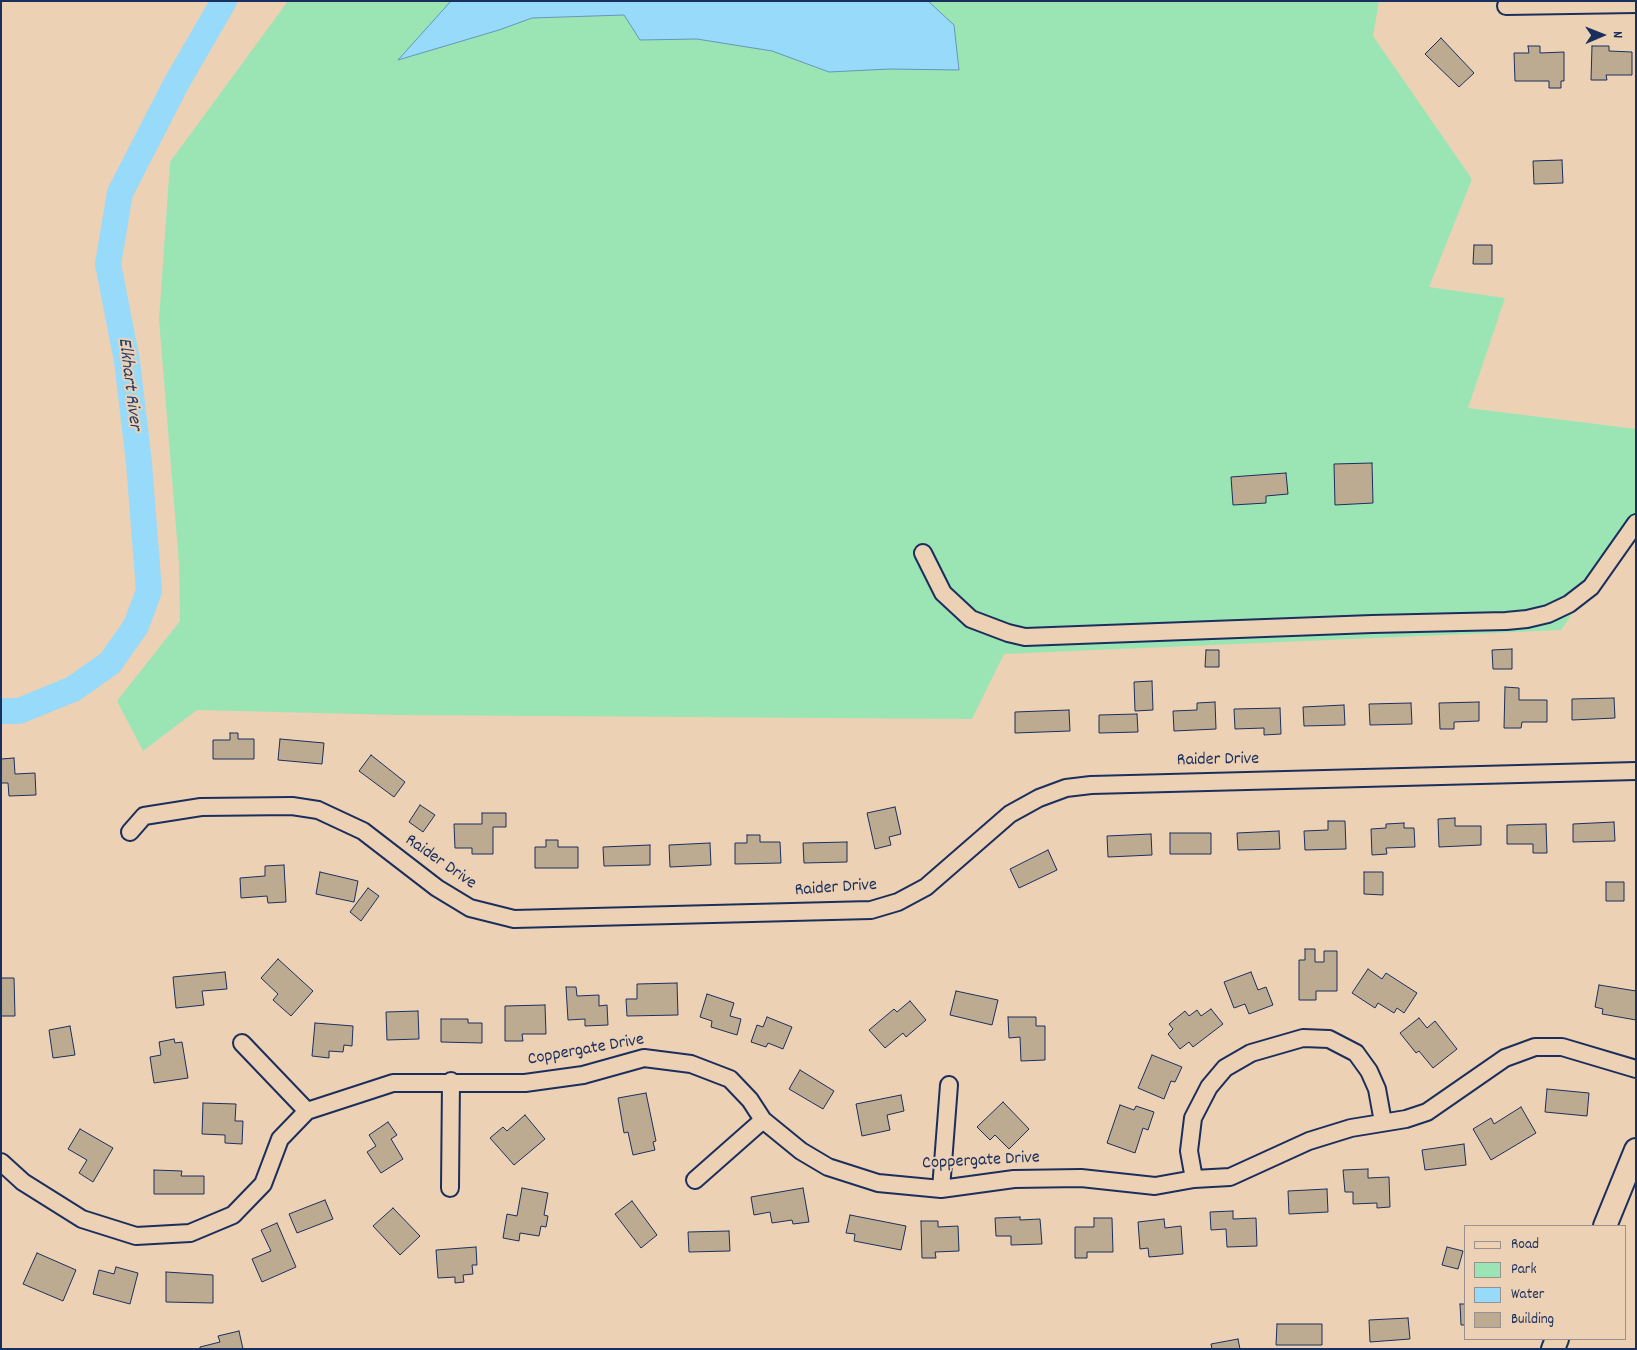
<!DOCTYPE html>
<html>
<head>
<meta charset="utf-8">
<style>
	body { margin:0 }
	#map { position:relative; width:1637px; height:1350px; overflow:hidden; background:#edd1b4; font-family:Dekko,sans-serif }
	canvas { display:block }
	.frame { position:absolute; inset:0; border:2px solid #1b2f5e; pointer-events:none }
	.legend { position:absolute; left:1464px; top:1225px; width:162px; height:115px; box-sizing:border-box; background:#edd1b4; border:1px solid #999092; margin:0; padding:6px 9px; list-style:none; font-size:15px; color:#1b2f5e }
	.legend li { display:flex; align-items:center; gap:10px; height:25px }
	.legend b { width:25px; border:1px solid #999092 }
	.north { position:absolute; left:1577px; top:10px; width:50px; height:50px; -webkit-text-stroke:4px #edd1b4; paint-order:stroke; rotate:89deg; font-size:14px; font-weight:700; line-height:20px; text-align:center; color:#1b2f5e }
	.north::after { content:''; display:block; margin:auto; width:18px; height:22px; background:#1b2f5e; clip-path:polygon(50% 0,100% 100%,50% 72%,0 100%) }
</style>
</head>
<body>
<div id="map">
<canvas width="1637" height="1350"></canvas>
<div class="frame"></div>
<ul class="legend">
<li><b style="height:6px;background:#edd1b4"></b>Road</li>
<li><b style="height:14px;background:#9be5b4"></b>Park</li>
<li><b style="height:14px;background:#98dafa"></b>Water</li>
<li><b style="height:14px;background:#bcab90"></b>Building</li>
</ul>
<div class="north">N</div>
</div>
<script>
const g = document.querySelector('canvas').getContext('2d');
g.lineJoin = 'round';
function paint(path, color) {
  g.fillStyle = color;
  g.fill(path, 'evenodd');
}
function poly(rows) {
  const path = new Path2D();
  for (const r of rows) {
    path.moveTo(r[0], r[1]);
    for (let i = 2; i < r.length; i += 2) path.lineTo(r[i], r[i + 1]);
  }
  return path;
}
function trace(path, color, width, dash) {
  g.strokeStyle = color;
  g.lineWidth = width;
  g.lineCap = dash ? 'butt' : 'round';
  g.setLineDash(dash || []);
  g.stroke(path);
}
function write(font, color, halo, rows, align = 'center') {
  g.font = font + ' Dekko,sans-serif';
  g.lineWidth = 4;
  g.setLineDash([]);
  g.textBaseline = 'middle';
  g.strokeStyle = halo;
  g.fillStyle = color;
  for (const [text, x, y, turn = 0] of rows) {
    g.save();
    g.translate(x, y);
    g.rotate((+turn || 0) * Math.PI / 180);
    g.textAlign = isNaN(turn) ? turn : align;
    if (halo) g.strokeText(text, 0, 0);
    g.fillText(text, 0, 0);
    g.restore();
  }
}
paint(poly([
	[288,1,1379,1,1373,36,1472,179,1429,287,1505,298,1468,408,1636,429,1636,521,1561,630,1004,654,972,719,396,715,197,710,143,751,117,701,180,621,179,564,159,320,170,162]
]), '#9be5b4');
const water = poly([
	[451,1,928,1,954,25,959,70,890,69,829,72,772,51,697,39,640,40,624,15,532,18,499,30,398,60,451,1]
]);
paint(water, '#98dafa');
trace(water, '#6696bc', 1);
trace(poly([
	[1,711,19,711,73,689,110,663,136,626,149,591,139,463,127,361,108,264,120,193,176,84,224,1]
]), '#98dafa', 26);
const building = poly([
	[1441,38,1474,73,1459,87,1425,54,1441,38],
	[1528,46,1540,46,1540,53,1564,52,1564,81,1561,81,1561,88,1549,88,1549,81,1515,81,1514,53,1529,53,1528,46],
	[1592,46,1609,46,1609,51,1632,52,1632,75,1606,75,1607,80,1591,80,1592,46],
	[1562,160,1563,183,1534,184,1533,161,1562,160],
	[1474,245,1492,245,1492,264,1473,264,1474,245],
	[1372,463,1373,503,1335,505,1334,464,1372,463],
	[1286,473,1288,494,1266,496,1266,503,1233,505,1231,477,1286,473],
	[1512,649,1512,669,1493,669,1492,650,1512,649],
	[1206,650,1219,650,1219,667,1205,667,1206,650],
	[1152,681,1153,710,1135,711,1134,682,1152,681],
	[1505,687,1519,688,1519,700,1547,700,1547,722,1522,722,1521,728,1504,728,1505,687],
	[1614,698,1615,718,1572,720,1572,699,1614,698],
	[1215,702,1216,729,1174,731,1173,711,1197,710,1197,703,1215,702],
	[1479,702,1479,721,1454,722,1454,729,1440,729,1439,703,1479,702],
	[1411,703,1412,724,1370,725,1369,704,1411,703],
	[1344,705,1345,725,1304,726,1303,707,1344,705],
	[1280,708,1281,734,1264,735,1264,728,1235,729,1234,709,1280,708],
	[1069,710,1070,731,1015,733,1015,712,1069,710],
	[1137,714,1138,732,1099,733,1099,715,1137,714],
	[230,733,238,733,238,739,254,739,254,759,213,759,213,740,230,740,230,733],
	[280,739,324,743,322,764,278,760,280,739],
	[371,755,405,782,394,797,359,771,371,755],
	[14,758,15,774,35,773,36,795,9,796,8,783,1,783,1,759,14,758],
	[420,805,435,815,423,832,409,822,420,805],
	[895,807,901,834,889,837,891,845,875,849,867,813,895,807],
	[482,813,506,813,506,827,493,827,493,854,472,854,472,848,455,848,454,824,482,824,482,813],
	[1455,818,1455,826,1481,826,1481,845,1439,847,1438,819,1455,818],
	[1328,821,1345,821,1346,849,1305,850,1304,831,1328,830,1328,821],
	[1614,822,1615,841,1573,842,1573,824,1614,822],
	[1404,823,1404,828,1414,828,1415,847,1386,848,1387,854,1372,855,1371,829,1386,828,1386,824,1404,823],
	[1546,824,1547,853,1533,853,1533,844,1507,844,1507,825,1546,824],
	[1279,831,1280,849,1238,850,1237,833,1279,831],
	[1170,833,1211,833,1211,854,1170,854,1170,833],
	[1151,834,1152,855,1108,857,1107,836,1151,834],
	[747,835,760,835,760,842,780,842,781,863,735,864,735,843,747,843,747,835],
	[546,840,558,840,558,847,578,847,578,868,535,868,535,847,546,847,546,840],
	[847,842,847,862,804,863,803,843,847,842],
	[710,843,711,865,670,867,669,845,710,843],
	[650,845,650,865,604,866,603,847,650,845],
	[1048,850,1057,870,1019,888,1010,869,1048,850],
	[284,865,286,902,268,903,267,896,241,898,240,878,265,876,265,866,284,865],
	[320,872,358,881,354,902,316,894,320,872],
	[1364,872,1383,872,1383,895,1364,894,1364,872],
	[1606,882,1624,882,1624,901,1606,901,1606,882],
	[368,888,379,896,361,921,350,912,368,888],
	[1305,949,1315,949,1315,962,1324,962,1324,951,1337,951,1337,991,1316,991,1316,1000,1299,1000,1299,960,1305,960,1305,949],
	[278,959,313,991,291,1016,273,1000,278,994,261,978,278,959],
	[1368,969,1382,979,1386,973,1417,993,1404,1013,1397,1008,1394,1013,1378,1003,1375,1008,1352,993,1368,969],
	[225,972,227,989,202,991,204,1005,176,1008,173,977,225,972],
	[1251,972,1258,990,1266,987,1273,1005,1249,1014,1245,1004,1234,1008,1224,982,1251,972],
	[1,978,14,978,15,1016,1,1016,1,978],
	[677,983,678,1015,627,1016,626,999,637,999,637,984,677,983],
	[1599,985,1636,991,1636,1020,1602,1014,1603,1009,1595,1007,1599,985],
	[566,987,576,987,577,996,599,995,599,1006,607,1005,608,1025,585,1026,585,1019,568,1020,566,987],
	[956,991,998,1000,992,1025,950,1015,956,991],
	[707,994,734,1003,730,1016,741,1019,737,1035,711,1027,712,1021,700,1017,707,994],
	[910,1001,926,1020,906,1037,903,1033,885,1048,869,1030,894,1009,897,1012,910,1001],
	[545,1005,546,1034,522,1034,523,1041,505,1041,505,1006,545,1005],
	[1211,1009,1223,1024,1193,1047,1189,1042,1180,1049,1168,1034,1173,1029,1169,1024,1185,1011,1189,1016,1197,1010,1201,1016,1211,1009],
	[418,1011,419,1039,387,1040,386,1012,418,1011],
	[767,1017,792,1027,783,1049,768,1043,766,1047,751,1042,757,1025,763,1027,767,1017],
	[1008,1017,1036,1017,1036,1026,1045,1026,1045,1060,1021,1061,1020,1037,1009,1038,1008,1017],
	[1419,1018,1427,1028,1435,1021,1457,1049,1433,1068,1419,1051,1416,1053,1400,1033,1419,1018],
	[441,1019,468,1019,468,1023,482,1023,482,1043,441,1042,441,1019],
	[315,1023,353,1026,352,1046,344,1045,343,1052,329,1051,329,1058,312,1056,315,1023],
	[70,1026,75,1055,53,1058,49,1030,70,1026],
	[174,1039,175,1043,182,1042,188,1078,154,1083,150,1057,161,1055,159,1042,174,1039],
	[1152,1055,1182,1067,1175,1082,1171,1081,1164,1099,1138,1088,1152,1055],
	[800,1070,834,1091,823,1109,789,1089,800,1070],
	[1547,1089,1589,1093,1587,1116,1545,1112,1547,1089],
	[646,1093,656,1141,653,1142,655,1150,633,1155,628,1132,624,1133,618,1098,646,1093],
	[901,1095,904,1111,887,1115,890,1130,862,1136,856,1104,901,1095],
	[1003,1102,1029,1129,1009,1149,995,1135,990,1140,977,1127,1003,1102],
	[203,1103,236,1104,235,1121,243,1121,242,1144,225,1143,225,1135,202,1134,203,1103],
	[1120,1105,1134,1110,1136,1106,1154,1112,1148,1130,1143,1128,1135,1153,1107,1143,1120,1105],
	[1521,1107,1536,1133,1491,1160,1473,1129,1491,1118,1494,1124,1521,1107],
	[525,1115,545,1139,514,1165,490,1138,503,1127,507,1131,525,1115],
	[388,1122,397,1135,391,1139,403,1159,381,1173,367,1152,376,1146,369,1135,388,1122],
	[80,1129,113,1148,93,1182,79,1173,87,1160,68,1149,80,1129],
	[1464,1144,1466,1165,1425,1170,1422,1150,1464,1144],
	[1368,1169,1368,1178,1389,1177,1390,1207,1377,1208,1377,1203,1353,1204,1353,1192,1345,1192,1343,1170,1368,1169],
	[154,1170,182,1171,181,1176,204,1176,204,1194,154,1194,154,1170],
	[522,1188,548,1193,544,1215,548,1216,546,1227,541,1226,539,1236,520,1233,519,1241,503,1238,507,1214,517,1216,522,1188],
	[803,1188,809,1222,793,1224,792,1220,772,1223,770,1212,754,1215,751,1197,803,1188],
	[1327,1189,1328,1212,1289,1214,1288,1191,1327,1189],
	[325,1200,333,1219,297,1233,289,1214,325,1200],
	[632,1201,657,1235,641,1248,615,1214,632,1201],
	[393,1208,420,1236,400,1255,373,1226,393,1208],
	[1233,1211,1233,1219,1256,1218,1257,1246,1227,1247,1226,1229,1211,1230,1210,1212,1233,1211],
	[850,1215,906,1226,901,1250,854,1241,855,1234,846,1233,850,1215],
	[1020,1217,1020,1220,1040,1219,1042,1244,1011,1245,1011,1236,996,1236,995,1218,1020,1217],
	[1094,1218,1112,1218,1113,1252,1087,1252,1087,1258,1075,1258,1075,1227,1094,1227,1094,1218],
	[1164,1219,1165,1228,1181,1226,1183,1254,1149,1257,1148,1248,1140,1249,1138,1222,1164,1219],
	[921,1221,938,1221,938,1227,958,1226,959,1251,935,1252,936,1258,922,1258,921,1221],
	[277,1223,296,1267,262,1282,252,1259,271,1251,261,1230,277,1223],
	[729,1231,730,1251,689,1252,688,1232,729,1231],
	[476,1247,477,1265,472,1265,473,1274,463,1275,464,1282,455,1283,455,1277,438,1278,436,1250,476,1247],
	[1447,1247,1463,1251,1458,1269,1442,1265,1447,1247],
	[37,1253,76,1270,63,1301,23,1284,37,1253],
	[116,1267,138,1273,130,1304,93,1294,99,1270,114,1274,116,1267],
	[166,1272,213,1275,213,1303,166,1302,166,1272],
	[1460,1304,1466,1304,1466,1325,1461,1325,1460,1304],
	[1408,1318,1410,1339,1370,1342,1369,1320,1408,1318],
	[1277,1324,1322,1324,1322,1345,1276,1345,1277,1324],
	[239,1331,243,1349,200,1349,200,1347,220,1342,218,1336,239,1331],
	[1238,1339,1240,1349,1212,1349,1211,1344,1238,1339]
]);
paint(building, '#bcab90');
trace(building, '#1b2f5e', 1);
const street = poly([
	[1506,6,1636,4],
	[923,553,943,593,971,619,1008,633,1025,637,1372,624,1506,621,1527,619,1548,614,1569,604,1591,587,1636,523],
	[130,832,144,816,201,807,292,806,318,810,363,831,437,888,470,908,514,919,871,910,898,902,926,887,1010,814,1039,798,1066,788,1091,785,1636,771],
	[242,1043,307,1111],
	[1,1162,23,1182,82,1219,136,1236,190,1233,233,1215,263,1184,280,1139,307,1111,393,1083,525,1083,583,1075,644,1058,691,1064,730,1079,750,1100,763,1120,801,1151,828,1167,878,1183,941,1189,1014,1179,1081,1178,1155,1186,1194,1179,1230,1177,1309,1141,1351,1128,1406,1119,1427,1112,1505,1058,1535,1047,1562,1047,1636,1069],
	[1194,1179,1189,1151,1193,1118,1209,1087,1225,1068,1251,1053,1303,1038,1329,1039,1356,1053,1369,1071,1377,1089,1383,1122],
	[695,1180,763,1120],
	[450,1188,451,1081],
	[941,1189,949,1085]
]);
const secondary = poly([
	[1605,1226,1636,1150],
	[1553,1349,1557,1339]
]);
trace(street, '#1b2f5e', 20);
trace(secondary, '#1b2f5e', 26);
trace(street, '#edd1b4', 16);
trace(secondary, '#edd1b4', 22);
write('18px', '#1b2f5e', '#edd1b4', [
	["Raider Drive",1218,761,-1],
	["Raider Drive",440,863,35],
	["Raider Drive",836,889,-4],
	["Coppergate Drive",586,1051,-10],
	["Coppergate Drive",981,1162,-3]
]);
write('italic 19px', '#28406e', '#edd1b4', [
	["Elkhart River",128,384,83]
]);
</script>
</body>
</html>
